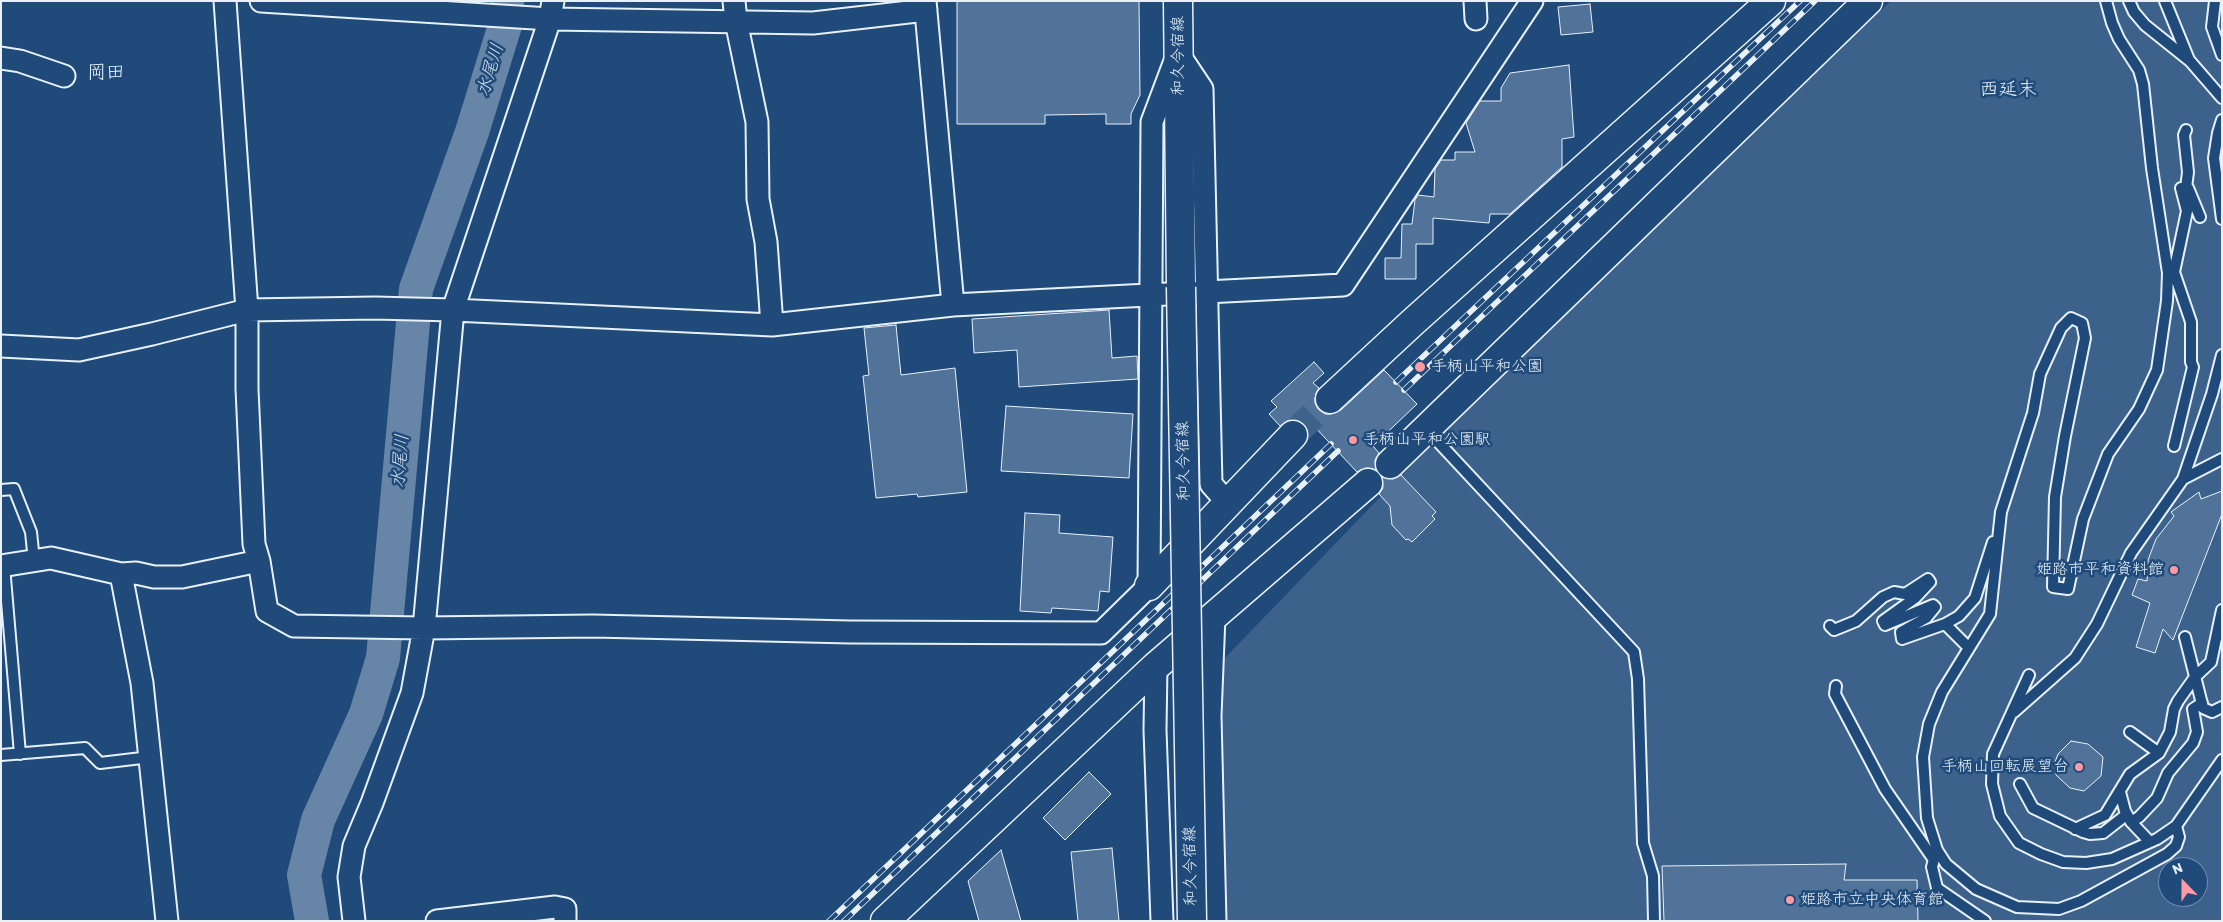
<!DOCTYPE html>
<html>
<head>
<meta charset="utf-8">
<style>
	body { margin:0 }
	#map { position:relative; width:2223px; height:922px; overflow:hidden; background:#1f4a7a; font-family:Itim,sans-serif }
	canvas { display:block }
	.frame { position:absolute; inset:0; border:2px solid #e8f1f8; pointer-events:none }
	.north { position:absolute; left:2158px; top:857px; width:50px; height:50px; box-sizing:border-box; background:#1f4a7a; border:1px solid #6f8dac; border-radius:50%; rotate:338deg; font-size:14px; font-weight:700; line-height:20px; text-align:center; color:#e8f1f8 }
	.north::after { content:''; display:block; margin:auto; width:18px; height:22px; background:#ff9aa2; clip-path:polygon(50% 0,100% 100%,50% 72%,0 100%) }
</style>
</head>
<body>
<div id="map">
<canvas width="2223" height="922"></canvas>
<div class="frame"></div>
<div class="north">N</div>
</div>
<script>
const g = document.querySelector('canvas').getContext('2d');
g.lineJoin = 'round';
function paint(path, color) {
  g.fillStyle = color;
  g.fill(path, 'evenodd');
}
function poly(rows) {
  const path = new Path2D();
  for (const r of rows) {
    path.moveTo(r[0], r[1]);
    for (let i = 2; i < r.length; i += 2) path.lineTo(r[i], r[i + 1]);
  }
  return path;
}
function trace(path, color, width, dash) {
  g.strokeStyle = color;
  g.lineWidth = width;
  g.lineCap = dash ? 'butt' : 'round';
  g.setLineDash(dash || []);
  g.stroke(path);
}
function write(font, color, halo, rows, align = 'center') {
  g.font = font + ' Itim,"Klee One",sans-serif';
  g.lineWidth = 5;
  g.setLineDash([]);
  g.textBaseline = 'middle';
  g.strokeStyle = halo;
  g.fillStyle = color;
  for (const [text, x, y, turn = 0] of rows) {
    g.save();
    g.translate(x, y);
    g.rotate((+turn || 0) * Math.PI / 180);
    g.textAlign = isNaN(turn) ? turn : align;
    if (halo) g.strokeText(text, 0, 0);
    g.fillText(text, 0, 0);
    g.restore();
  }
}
paint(poly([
	[1891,1,2222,1,2222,921,1225,921,1219,677,1223,660,1443,432],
	[2168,867,2198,867,2198,897,2168,897]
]), '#3c628c');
trace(poly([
	[312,921,304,875,318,820,366,714,383,658,416,289,472,132,507,19,507,1]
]), '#6685a7', 34);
const building = poly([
	[957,1,1139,1,1140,95,1131,114,1131,124,1106,124,1106,114,1045,115,1045,124,957,124,957,1],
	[1590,4,1593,32,1561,35,1558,7,1590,4],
	[1569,65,1574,137,1562,139,1562,167,1510,214,1490,214,1489,223,1433,218,1433,244,1416,244,1416,279,1385,279,1385,258,1401,258,1402,224,1412,224,1415,200,1418,195,1434,197,1435,169,1441,160,1455,160,1455,152,1475,152,1466,123,1480,101,1501,101,1501,88,1510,73,1569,65],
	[1109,310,1112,358,1137,356,1138,379,1019,387,1017,350,974,353,972,319,1109,310],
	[896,325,901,375,955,368,967,492,918,497,917,494,876,498,863,376,869,375,864,328,896,325],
	[1314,362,1324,373,1313,383,1319,388,1315,395,1315,403,1318,409,1325,414,1333,414,1341,410,1384,370,1417,404,1373,446,1379,453,1375,460,1376,470,1366,468,1357,472,1311,423,1306,427,1297,420,1289,420,1280,426,1269,414,1277,407,1271,401,1314,362],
	[1006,406,1133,414,1129,478,1001,471,1006,406],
	[1401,475,1436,512,1432,516,1435,519,1412,542,1408,539,1406,540,1392,525,1390,506,1379,494,1383,488,1382,477,1393,479,1401,475],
	[2222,491,2222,514,2173,640,2163,629,2155,653,2136,647,2150,603,2132,595,2138,579,2147,581,2148,560,2156,539,2174,516,2171,512,2199,492,2201,499,2222,491],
	[1025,513,1060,515,1059,533,1113,537,1109,592,1100,591,1098,611,1052,608,1051,613,1020,611,1025,513],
	[2071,741,2088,744,2103,757,2101,776,2084,791,2070,788,2056,775,2055,762,2058,754,2071,741],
	[1089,772,1111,794,1065,840,1043,818,1089,772],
	[1112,848,1119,921,1078,921,1071,852,1112,848],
	[1001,850,1021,921,979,921,968,881,1001,850],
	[1846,864,1844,880,1917,880,1918,921,1664,921,1662,866,1846,864]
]);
paint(building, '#517399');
trace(building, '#e8f1f8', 1);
trace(poly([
	[1293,435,1330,399]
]), '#3d638d', 28, [28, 14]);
const lane = poly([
	[2106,1,2112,23,2119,39,2139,70,2143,84,2152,168,2168,273,2167,301,2157,370,2139,409,2108,454,2083,519,2068,589,2053,587,2055,497,2065,436,2085,338,2082,323,2071,318,2061,328,2040,374,2033,413,2001,512,1990,614,1942,692,1929,724,1923,757,1927,818,1937,850,1946,864,1976,889,2017,907,2059,909,2081,901,2167,854,2176,846,2179,837,2176,826],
	[2129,1,2134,12,2145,25,2190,61,2222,98],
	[2165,1,2189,60],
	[2215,1,2212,27,2222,55],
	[2222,120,2218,133,2214,158,2222,219],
	[2186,130,2184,135,2188,172,2186,188],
	[1427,430,1634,652,1638,679,1643,843,1653,876,1654,921],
	[2174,446,2193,367,2191,362,2191,322,2174,272,2187,211,2181,188,2188,188,2200,217],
	[2183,479,2212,394,2222,355],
	[1,490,14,489,31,532,34,561],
	[4,566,20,754],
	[1945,624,1969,648],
	[1830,626,1834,630,1856,621,1883,597,1894,592,1905,594,1928,579,1930,582,1915,598,1883,621,1885,625,1933,605,1935,607,1926,618,1901,632,1902,639,1945,624,1959,616,1975,598,1993,542],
	[2185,637,2203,708,2212,712,2222,707],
	[2029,675,1993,754,1992,784,2000,816,2019,843,2041,854,2063,862,2086,863,2112,859,2157,839,2176,826,2222,760],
	[1836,686,1835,694,1885,789,1934,860],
	[2014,712,2075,658,2097,624,2131,553,2183,479,2222,459],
	[2130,732,2159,753],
	[1,755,85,748,100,763,150,757],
	[2020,784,2033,808,2083,832,2090,834,2103,833,2126,815],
	[2120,792,2125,811,2131,822,2150,842],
	[2131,822,2139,817,2157,798,2168,773,2193,743,2197,732,2193,709,2202,703],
	[2075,829,2105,815,2130,774,2159,753,2170,732,2174,709,2178,701,2195,677,2211,662,2222,610],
	[1935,855,1932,867,1937,888,1985,921]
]);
const street = poly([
	[225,1,247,310,247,389,254,544,259,561,267,611,294,626,424,628,593,626,850,632,1101,633,1149,586,1152,122,1175,61],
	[261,1,550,19,813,23,926,10],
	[734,1,736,21,757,122,758,199,766,242,772,325],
	[925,1,953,305],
	[1475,1,1476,19],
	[1178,53,1202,89,1211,484,1227,502],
	[1,58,20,61,64,76],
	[1,346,79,350,152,334,247,310,375,308,453,310,772,325,953,305,1343,285,1532,1],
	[1,566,51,558,121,574,136,573,154,577,182,577,259,561],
	[121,574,142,683,167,921],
	[1214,616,1210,716,1215,921],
	[1156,666,1155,730,1162,921],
	[354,921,349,877,354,846,372,803,412,693,424,628,453,310,550,19,553,1],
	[437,921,555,907,565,909,565,921]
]);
const secondary = poly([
	[1178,1,1181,287],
	[1330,399,1413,322,1771,1],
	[1390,464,1868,1],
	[1149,586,1293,435],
	[885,921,1156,666,1368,483]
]);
trace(lane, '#e8f1f8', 14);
trace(street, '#e8f1f8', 25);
trace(secondary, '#e8f1f8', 31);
trace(lane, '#1f4a7a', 10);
trace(street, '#1f4a7a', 21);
trace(secondary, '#1f4a7a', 28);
const rail = poly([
	[1396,382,1800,1],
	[1404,390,1815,1],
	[829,921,1331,444],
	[844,921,1338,451]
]);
trace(rail, '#e8f1f8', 5.5);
trace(rail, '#1f4a7a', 4, [11]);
const secondaryBridge = poly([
	[1181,287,1192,921]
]);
trace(secondaryBridge, '#e8f1f8', 31, []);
trace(secondaryBridge, '#1f4a7a', 28);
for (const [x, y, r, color] of [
	[1420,367,6,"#ff9aa2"],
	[1353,440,5,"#ff9aa2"],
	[2174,570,5,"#ff9aa2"],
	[2079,767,5,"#ff9aa2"],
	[1790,900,5,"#ff9aa2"]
]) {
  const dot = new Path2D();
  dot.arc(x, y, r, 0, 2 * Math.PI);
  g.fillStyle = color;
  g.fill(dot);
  trace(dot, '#1f4a7a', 2);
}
write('16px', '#e8f1f8', '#1f4a7a', [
	["和久今宿線",1179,56,-90],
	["和久今宿線",1184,461,-91],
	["和久今宿線",1191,866,-91]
]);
write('16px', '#e8f1f8', '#1f4a7a', [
	["手柄山平和公園",1431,367],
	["手柄山平和公園駅",1363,440],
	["姫路市平和資料館",2164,570,"right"],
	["手柄山回転展望台",2069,767,"right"],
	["姫路市立中央体育館",1800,900]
], 'left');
write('italic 18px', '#d4e1ec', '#1f4a7a', [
	["水尾川",491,70,-73],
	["水尾川",401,461,-85]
]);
write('19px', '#e8f1f8', '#1f4a7a', [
	["岡田",106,73],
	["西延末",2008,90]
]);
</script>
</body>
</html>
